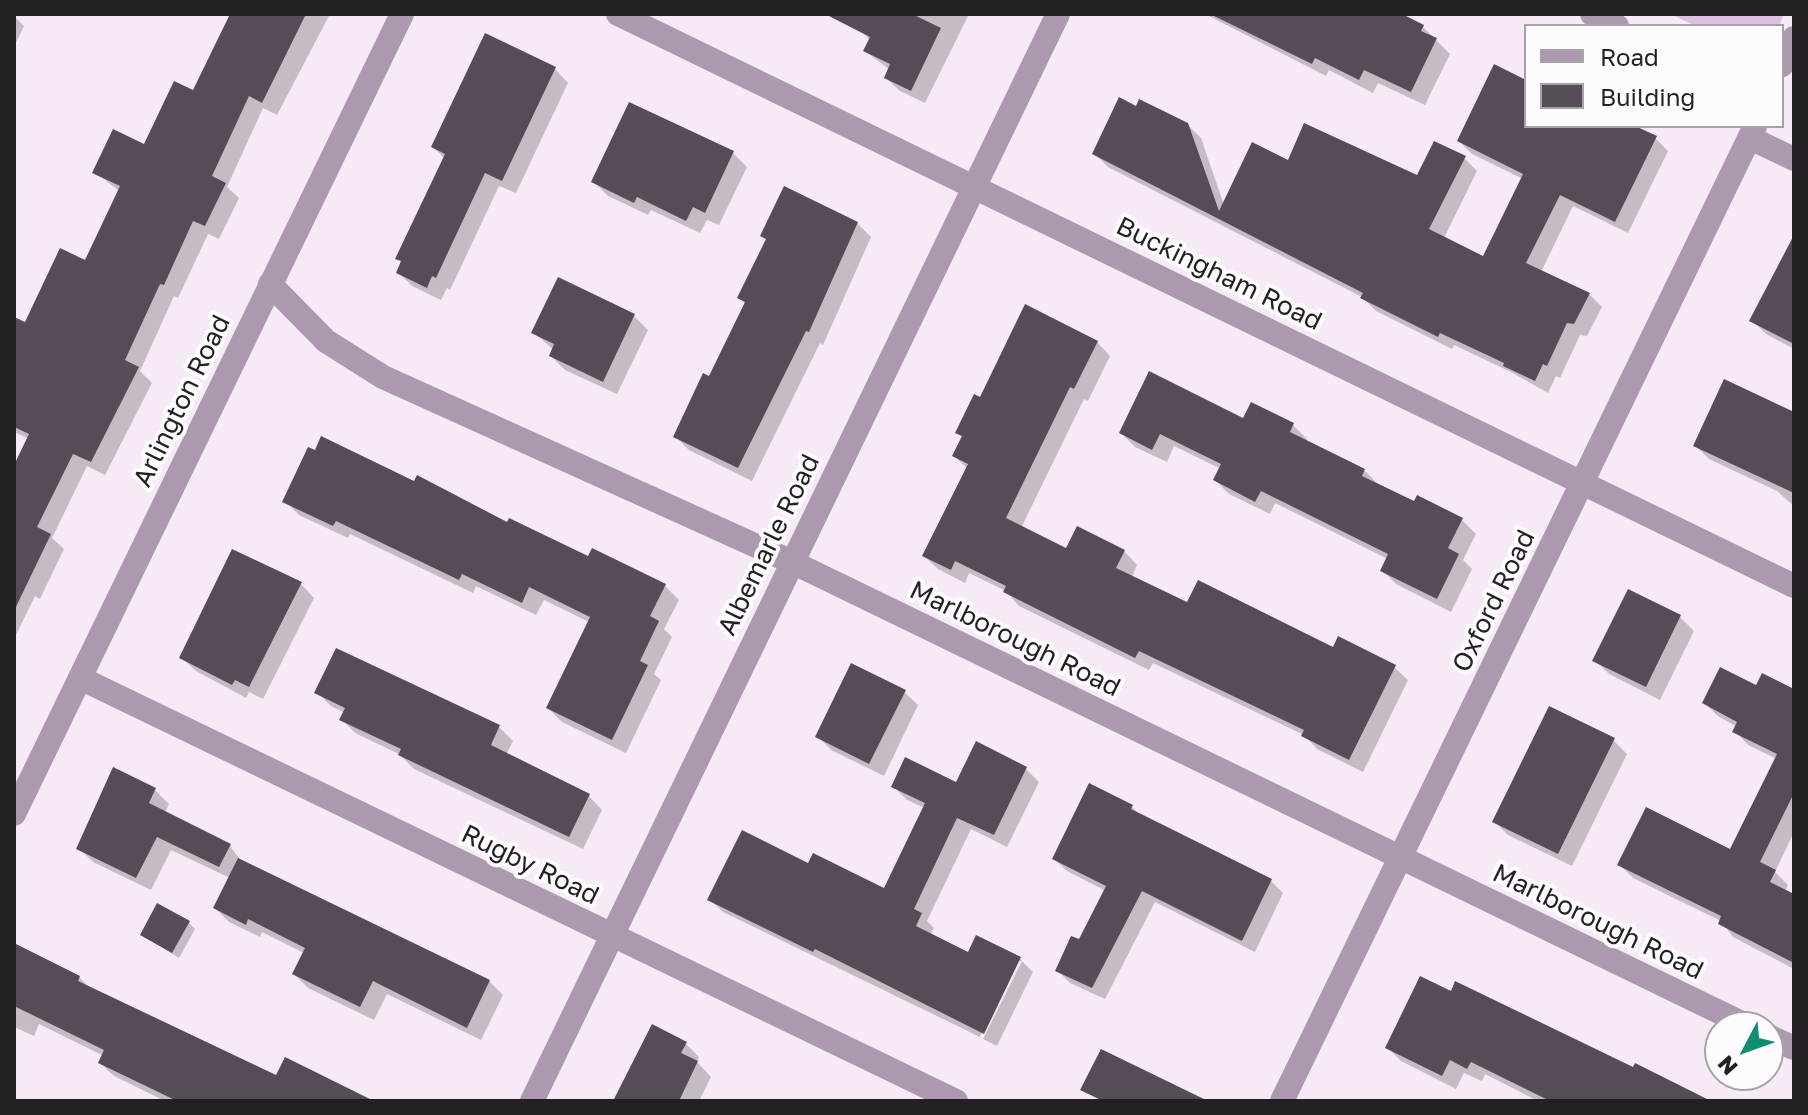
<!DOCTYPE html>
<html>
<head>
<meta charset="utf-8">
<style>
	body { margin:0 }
	#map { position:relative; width:1808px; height:1115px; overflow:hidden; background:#f6eaf7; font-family:"Golos Text",sans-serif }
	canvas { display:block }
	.frame { position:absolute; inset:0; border:16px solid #241f24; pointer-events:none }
	.legend { position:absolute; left:1524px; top:24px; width:260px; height:104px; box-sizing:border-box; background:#fdfbfe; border:2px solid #a6a3a7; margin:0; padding:10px 14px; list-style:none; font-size:24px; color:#241f24 }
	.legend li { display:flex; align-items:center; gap:16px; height:40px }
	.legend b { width:40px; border:2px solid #a6a3a7 }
	.north { position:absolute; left:1704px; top:1011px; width:80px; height:80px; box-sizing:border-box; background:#fdfbfe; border:2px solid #a6a3a7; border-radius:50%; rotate:229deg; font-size:22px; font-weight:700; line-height:32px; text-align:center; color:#241f24 }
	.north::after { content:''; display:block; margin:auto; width:28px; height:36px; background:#0f8e73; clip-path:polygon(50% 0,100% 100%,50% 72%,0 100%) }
</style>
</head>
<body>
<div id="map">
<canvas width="1808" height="1115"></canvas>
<div class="frame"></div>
<ul class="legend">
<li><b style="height:10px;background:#ad99af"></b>Road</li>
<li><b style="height:22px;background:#564c57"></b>Building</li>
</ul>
<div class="north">N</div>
</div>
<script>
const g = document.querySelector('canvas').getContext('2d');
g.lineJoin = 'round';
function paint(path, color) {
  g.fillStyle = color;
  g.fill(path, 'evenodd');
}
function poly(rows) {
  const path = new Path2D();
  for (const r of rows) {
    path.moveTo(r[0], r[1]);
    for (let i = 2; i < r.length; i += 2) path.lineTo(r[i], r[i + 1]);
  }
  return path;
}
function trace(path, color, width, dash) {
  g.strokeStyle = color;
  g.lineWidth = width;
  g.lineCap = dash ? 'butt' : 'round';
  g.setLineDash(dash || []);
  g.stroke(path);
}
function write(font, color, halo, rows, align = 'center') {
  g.font = font + ' "Golos Text",sans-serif';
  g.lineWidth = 8;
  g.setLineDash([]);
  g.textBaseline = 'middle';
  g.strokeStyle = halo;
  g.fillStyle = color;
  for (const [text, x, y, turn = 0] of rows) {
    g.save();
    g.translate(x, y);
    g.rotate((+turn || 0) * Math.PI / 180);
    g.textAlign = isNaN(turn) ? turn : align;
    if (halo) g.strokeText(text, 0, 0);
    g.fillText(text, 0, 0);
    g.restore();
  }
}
paint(poly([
	[1670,14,1784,14,1779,26,1696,26]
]), '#ddc0e0');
paint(poly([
	[233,14,330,14,277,115,263,108,227,187,239,198,219,239,208,234,178,298,174,296,140,371,152,383,105,475,87,466,52,538,64,549,40,599,35,596,14,639,14,485,29,439,14,432,14,336,86,263,119,191,95,172,145,146,194,92],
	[869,14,969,14,925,103,900,91,886,78,890,70,865,51,870,40,861,31],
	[1205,14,1397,14,1423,27,1450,54,1425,105,1378,83,1373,93,1329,70,1326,76],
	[14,16,24,26,14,47],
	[555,69,568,83,516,193,499,186,450,290,447,288,441,300,412,286,398,272,403,263,398,258,445,159,433,147],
	[1526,81,1526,126,1631,126,1655,138,1668,151,1628,233,1573,206,1541,272,1589,294,1602,307,1587,336,1580,335,1560,378,1556,376,1548,393,1511,372,1454,345,1452,349,1376,311,1362,297,1108,167,1095,154,1187,124,1201,138,1224,205,1289,162,1418,178,1464,158,1477,171,1444,238,1484,259,1523,179,1472,154,1459,141],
	[733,153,747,167,719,225,707,220,700,233,651,210,648,215,608,196,594,182],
	[857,223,871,237,823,345,820,343,752,481,689,450,675,436,710,379,746,304,740,298,767,241,762,236],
	[1794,260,1794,349,1766,334,1752,320],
	[559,280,634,316,648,330,617,394,565,370,551,356,554,350,534,333],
	[1097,342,1110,356,1088,401,1084,399,1021,528,1067,551,1124,551,1137,565,1132,577,1188,604,1394,667,1408,680,1363,772,1317,749,1304,735,1153,663,1149,670,1019,606,1006,591,969,573,965,583,938,569,924,556,968,469,954,456,963,438,957,432,981,400],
	[1794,416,1794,506,1777,491,1709,459,1695,445],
	[1244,421,1293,425,1307,439,1305,442,1364,470,1378,484,1415,504,1462,520,1476,534,1463,560,1472,569,1451,612,1396,584,1382,570,1388,559,1275,503,1270,514,1229,494,1215,480,1221,469,1174,446,1167,462,1135,447,1121,433],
	[285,501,508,525,665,586,679,600,664,629,672,637,654,674,661,680,626,753,562,722,548,708,589,622,544,600,536,615,476,586,473,593,350,534,348,538,299,515],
	[301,584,314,598,263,699,249,692,246,698,196,671,182,658],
	[1680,617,1694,631,1660,700,1609,674,1595,660],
	[1757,687,1794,691,1794,832,1775,872,1788,885,1785,892,1794,897,1794,969,1733,937,1721,921,1633,878,1620,865,1731,852,1777,759,1748,745,1735,731,1737,727,1718,716,1704,703],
	[317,692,499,727,513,741,506,755,589,796,602,810,583,849,414,769,399,754,355,733,342,719,345,713,331,706],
	[904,692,918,705,884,776,831,750,818,736],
	[1613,740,1627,754,1572,866,1508,835,1494,821],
	[1026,769,1039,782,1007,847,971,829,927,921,934,928,930,936,969,955,977,938,1020,959,1033,972,997,1046,983,1039,1022,961,1017,961,980,1037,723,912,710,899,809,865,885,891,925,808,907,800,893,786,957,784],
	[155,790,169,804,165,813,229,845,242,862,489,981,503,995,481,1040,387,994,374,1020,308,988,294,974,304,953,262,932,260,937,229,922,215,908,230,878,171,850,151,890,93,862,79,848],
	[1132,807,1141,816,1271,881,1283,893,1255,952,1155,902,1105,999,1070,983,1057,970,1080,942,1106,891,1067,871,1054,859],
	[188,922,195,929,179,958,142,935],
	[14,949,79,977,92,990,277,1078,362,1101,165,1101,114,1076,100,1063,104,1056,39,1024,34,1036,14,1027],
	[1421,979,1684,1101,1538,1101,1485,1074,1482,1081,1464,1073,1456,1089,1401,1061,1387,1047],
	[685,1043,699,1057,697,1062,711,1077,699,1101,620,1101]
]), '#0003');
paint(poly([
	[230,14,306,14,262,103,249,96,212,176,226,183,205,226,193,221,164,285,160,284,125,360,139,367,91,462,73,454,37,527,51,534,14,611,14,465,29,434,14,427,14,317,25,322,60,248,85,260,120,186,92,173,113,129,144,144,174,81,193,90],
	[825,14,912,14,941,28,911,91,884,78,890,64,863,51,870,37],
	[1210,14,1402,14,1424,25,1421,31,1437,38,1411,92,1364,70,1359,80,1315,58,1312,64],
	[485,33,556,67,502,181,485,173,436,278,432,276,427,288,396,273,401,261,395,259,445,154,431,147],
	[1494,64,1526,80,1526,126,1635,126,1657,136,1615,222,1560,195,1526,263,1590,293,1574,324,1567,323,1547,366,1543,364,1535,381,1503,366,1504,363,1440,333,1438,337,1360,298,1363,293,1092,154,1119,97,1136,106,1139,99,1188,123,1219,211,1252,142,1288,160,1304,123,1417,175,1434,141,1466,156,1429,229,1483,256,1523,174,1457,141],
	[629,102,734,151,705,213,693,207,686,221,637,197,634,203,591,182],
	[784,186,858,222,809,332,806,331,738,468,673,437,703,373,709,376,745,302,737,298,766,239,760,236],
	[1794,235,1794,344,1749,321],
	[558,277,635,314,603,382,549,356,554,344,531,333],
	[1025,304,1098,341,1074,389,1070,387,1006,518,1066,548,1077,526,1125,550,1116,568,1187,602,1198,580,1333,647,1338,636,1396,665,1349,760,1301,736,1304,730,1139,651,1135,658,1003,592,1006,586,955,561,951,570,922,556,968,464,952,456,962,436,955,433,974,394,980,397],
	[1149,371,1243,418,1251,402,1294,423,1290,432,1365,469,1362,476,1414,501,1417,495,1463,518,1448,548,1459,554,1437,599,1380,571,1388,554,1261,491,1255,502,1213,480,1221,464,1160,434,1152,450,1119,433],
	[1724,379,1794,412,1794,493,1693,446],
	[321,436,414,481,417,475,507,522,509,518,588,556,592,548,666,584,650,616,659,621,640,661,648,665,612,740,546,708,590,617,529,587,522,603,462,574,459,580,336,521,333,526,282,502,308,447,315,450],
	[232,549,302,582,249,687,235,680,232,685,179,658],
	[1628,589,1681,615,1646,687,1592,661],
	[336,648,500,725,491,745,590,794,569,837,398,755,401,749,339,720,345,708,314,693],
	[851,663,906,690,869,764,815,737],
	[1720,667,1756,685,1762,673,1794,689,1794,793,1760,862,1776,870,1770,882,1794,894,1794,963,1718,924,1721,916,1617,865,1646,807,1730,849,1777,754,1732,732,1737,722,1702,703],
	[1549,706,1615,738,1558,854,1492,822],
	[976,741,1027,767,994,835,957,818,914,909,922,913,916,926,968,952,976,935,1021,957,984,1034,815,949,813,952,707,900,742,830,808,863,813,853,884,888,925,803,891,787,905,757,956,782],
	[113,767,156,788,149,803,231,844,219,867,157,837,136,878,76,849],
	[1089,783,1133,805,1131,809,1272,879,1242,941,1142,891,1092,988,1055,971,1071,936,1079,939,1106,886,1052,859],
	[238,858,490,980,467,1028,373,981,360,1007,292,974,305,948,248,919,246,925,213,908],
	[157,903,190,921,172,953,140,935],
	[14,943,80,976,78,981,276,1075,285,1057,374,1101,177,1101,98,1063,104,1050,14,1006],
	[1420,976,1451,991,1455,981,1633,1067,1635,1063,1711,1101,1550,1101,1471,1062,1467,1069,1450,1060,1442,1076,1385,1048],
	[652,1024,687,1042,681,1053,698,1061,679,1101,613,1101],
	[1101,1049,1208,1101,1103,1101,1080,1090]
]), '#564c57');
trace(poly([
	[618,14,1794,586],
	[1592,14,1617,26],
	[1782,65,1794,38],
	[1750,138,1794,159],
	[270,284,326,341,383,377,792,562,1750,1027],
	[80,678,956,1101],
	[14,814,402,14],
	[1768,1036,1794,1048],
	[532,1101,1058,14],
	[1282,1101,1755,126]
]), '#ad99af', 24);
write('26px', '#241f24', '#fdfbfe', [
	["Buckingham Road",1219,274,26],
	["Arlington Road",182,401,-64],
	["Albemarle Road",769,545,-64],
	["Oxford Road",1494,601,-64],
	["Marlborough Road",1015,639,26],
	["Rugby Road",530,865,26],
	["Marlborough Road",1598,922,26]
]);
</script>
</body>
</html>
